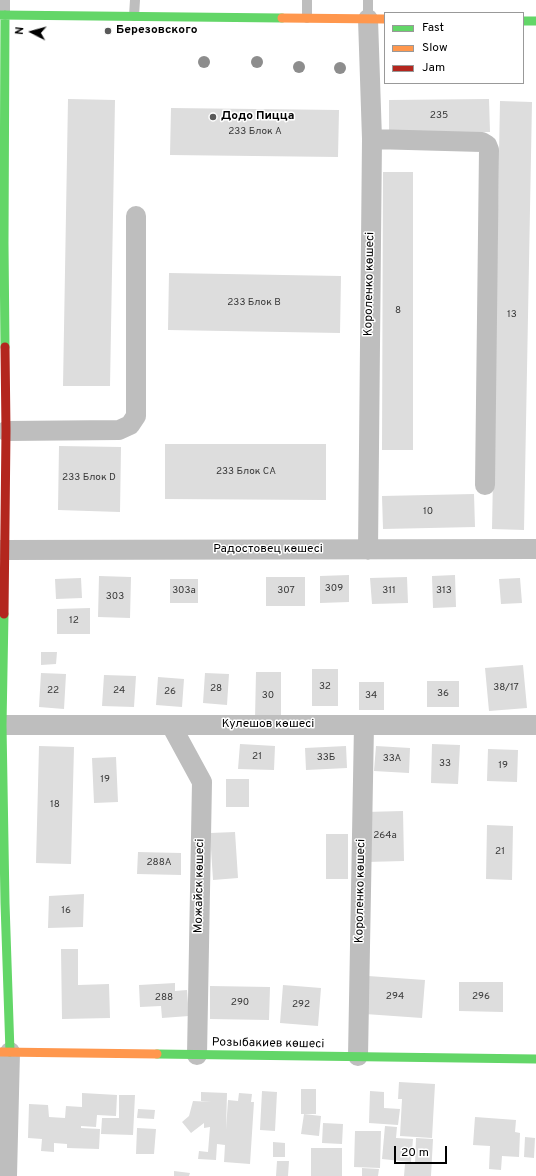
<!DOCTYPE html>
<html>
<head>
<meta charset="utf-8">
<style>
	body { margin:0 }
	#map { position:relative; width:536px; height:1176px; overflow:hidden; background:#fff; font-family:Overpass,sans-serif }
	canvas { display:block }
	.legend { position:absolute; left:384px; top:12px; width:140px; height:72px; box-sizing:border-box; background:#fff; border:1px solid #999; margin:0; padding:5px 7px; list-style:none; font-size:12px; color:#000 }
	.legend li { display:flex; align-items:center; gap:8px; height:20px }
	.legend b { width:20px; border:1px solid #999 }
	.north { position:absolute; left:12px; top:12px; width:40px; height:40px; -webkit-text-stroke:3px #fff; paint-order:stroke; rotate:276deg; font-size:11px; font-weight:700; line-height:16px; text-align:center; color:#000 }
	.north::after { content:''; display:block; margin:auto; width:14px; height:18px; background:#000; clip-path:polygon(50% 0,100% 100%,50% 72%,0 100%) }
	.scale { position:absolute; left:394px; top:1146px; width:53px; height:18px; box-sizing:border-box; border:2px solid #000; border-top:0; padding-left:5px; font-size:12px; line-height:14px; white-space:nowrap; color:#000; -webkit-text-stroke:3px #fff; paint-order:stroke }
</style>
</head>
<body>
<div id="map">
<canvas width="536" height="1176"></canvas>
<ul class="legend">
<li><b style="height:5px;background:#63d668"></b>Fast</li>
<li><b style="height:5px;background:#ff974d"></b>Slow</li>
<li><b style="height:5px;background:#b3261e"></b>Jam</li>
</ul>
<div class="north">N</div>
<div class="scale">20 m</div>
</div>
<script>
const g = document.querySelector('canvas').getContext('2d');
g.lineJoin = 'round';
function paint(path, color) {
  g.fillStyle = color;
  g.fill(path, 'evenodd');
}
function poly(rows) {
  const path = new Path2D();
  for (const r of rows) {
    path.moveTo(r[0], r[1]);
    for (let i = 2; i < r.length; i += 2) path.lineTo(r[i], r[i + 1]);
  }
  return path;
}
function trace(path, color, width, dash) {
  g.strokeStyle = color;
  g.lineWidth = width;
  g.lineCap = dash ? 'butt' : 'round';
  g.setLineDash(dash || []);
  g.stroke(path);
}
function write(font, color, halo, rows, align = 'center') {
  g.font = font + ' Overpass,sans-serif';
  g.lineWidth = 3;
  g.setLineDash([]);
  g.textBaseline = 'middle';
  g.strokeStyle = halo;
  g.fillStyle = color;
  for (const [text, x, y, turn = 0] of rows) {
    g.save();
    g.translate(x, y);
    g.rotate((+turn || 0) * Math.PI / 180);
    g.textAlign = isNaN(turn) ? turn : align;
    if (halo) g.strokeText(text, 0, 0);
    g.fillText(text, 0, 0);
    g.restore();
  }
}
paint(poly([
	[68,99,115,100,110,386,63,386],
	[489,99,490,132,389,132,389,100],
	[500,101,532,102,524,530,492,529],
	[171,108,339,110,338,157,170,155],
	[383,172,413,172,413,450,382,450],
	[169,273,341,276,340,333,168,330],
	[165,444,326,444,326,500,165,499],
	[59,446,121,447,120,512,58,510],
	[474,494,475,527,383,529,382,496],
	[349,575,349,602,320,603,320,576],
	[455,575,456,607,433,608,432,576],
	[99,576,131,577,130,618,98,617],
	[266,577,305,577,305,606,266,606],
	[407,577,408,603,372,604,370,578],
	[81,578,82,598,56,599,55,579],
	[520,578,522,603,501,604,499,579],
	[170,579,198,579,198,603,170,603],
	[90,608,90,634,57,634,57,609],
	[41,652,57,652,56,664,41,665],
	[523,665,527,708,489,711,485,668],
	[312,669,338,669,338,706,312,706],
	[256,672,281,672,281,720,255,719],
	[41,673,66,674,64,709,39,707],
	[205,673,229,674,227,705,203,703],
	[104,675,136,676,134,707,102,706],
	[158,677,184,679,182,707,156,705],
	[427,681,459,681,459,707,427,707],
	[359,682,384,682,384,710,359,710],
	[240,744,275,746,274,770,238,769],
	[432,744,460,745,458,784,431,783],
	[39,746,74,747,71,864,36,863],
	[346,746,347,768,306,770,305,748],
	[376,746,410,748,409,773,374,771],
	[488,749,518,750,517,782,487,781],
	[116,757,118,802,94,803,92,758],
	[226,779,249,779,249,807,226,807],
	[403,811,404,861,366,862,365,812],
	[487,825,513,826,512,880,486,879],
	[235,832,238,878,213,880,210,833],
	[326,834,348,834,348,879,326,879],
	[138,852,181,853,181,875,137,874],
	[84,894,83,927,48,928,49,896],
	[61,949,78,949,78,985,109,984,110,1018,62,1019],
	[368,976,425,980,422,1018,365,1014],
	[459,982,503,982,503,1012,459,1011],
	[175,983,175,991,187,990,189,1016,162,1018,161,1006,140,1007,139,985],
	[283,985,321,988,318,1026,280,1023],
	[210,986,270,987,269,1020,210,1019],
	[399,1082,435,1084,432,1138,400,1136,402,1099,398,1099],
	[301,1089,316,1089,316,1114,304,1114,321,1116,319,1136,301,1134,304,1114,301,1114],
	[262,1091,277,1092,275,1131,260,1130],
	[370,1091,384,1092,384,1108,400,1109,398,1125,369,1123],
	[201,1092,227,1093,226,1130,228,1100,238,1101,239,1093,252,1094,251,1102,254,1102,250,1164,224,1162,225,1145,217,1144,216,1160,198,1159,199,1151,208,1152,210,1127,204,1128,204,1123,191,1133,182,1122,189,1116,193,1101,212,1102,201,1101],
	[82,1093,117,1095,116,1116,97,1115,96,1127,81,1126,81,1128,100,1129,99,1149,67,1148,67,1144,54,1143,54,1152,41,1151,42,1139,28,1138,29,1104,48,1105,49,1117,65,1118,66,1106,82,1107],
	[119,1095,135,1095,133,1135,101,1134,102,1118,119,1118],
	[138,1109,155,1110,154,1119,137,1118],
	[475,1117,516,1120,515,1132,520,1133,519,1157,502,1156,501,1170,489,1169,490,1146,473,1145],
	[323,1123,343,1124,342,1144,322,1143],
	[385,1126,397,1127,396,1138,413,1139,411,1162,382,1159],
	[137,1128,156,1129,154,1154,136,1154],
	[355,1131,381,1131,380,1168,354,1167],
	[525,1137,535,1138,534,1158,524,1157],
	[416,1138,433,1139,431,1176,404,1176,405,1164,415,1164],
	[273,1142,285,1143,285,1157,273,1157],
	[311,1148,342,1148,342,1176,311,1176],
	[277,1161,289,1161,288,1176,276,1176],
	[362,1168,379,1169,378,1176,362,1176],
	[174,1171,190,1173,189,1176,174,1176]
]), '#ddd');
trace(poly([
	[5,15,5,0],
	[134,16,135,0],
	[307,18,307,0],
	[368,19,368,0]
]), '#bebebe', 10);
trace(poly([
	[368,19,372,139,368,550],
	[372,139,482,142,487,145,489,150,485,485],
	[6,431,119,430,130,425,136,416,136,216],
	[0,550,536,549],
	[0,725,536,725],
	[171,725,202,782,197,1055],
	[358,1056,364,725],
	[7,1176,10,1052]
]), '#bebebe', 20);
trace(poly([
	[0,15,282,18],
	[5,15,4,243,5,347],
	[523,21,536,21],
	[4,614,2,725,5,903,10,1052],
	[157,1054,536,1059]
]), '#63d668', 9);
trace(poly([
	[282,18,385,19],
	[0,1052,157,1054]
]), '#ff974d', 9);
trace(poly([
	[4,614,6,431,5,347]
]), '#b3261e', 9);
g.fillStyle = '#8d8d8d';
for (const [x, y] of [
	[204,62],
	[257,62],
	[299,67],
	[340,68]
]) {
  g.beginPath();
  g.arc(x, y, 6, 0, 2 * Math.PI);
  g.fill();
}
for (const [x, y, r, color] of [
	[108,31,4,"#595959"],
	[213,117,4,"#595959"]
]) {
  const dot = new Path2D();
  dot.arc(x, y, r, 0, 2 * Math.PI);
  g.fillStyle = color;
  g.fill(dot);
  trace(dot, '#fff', 1.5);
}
write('10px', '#373737', null, [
	["235",439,116],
	["233 Блок A",255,132],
	["233 Блок B",254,303],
	["8",398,311],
	["13",512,315],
	["233 Блок CА",246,472],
	["233 Блок D",89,478],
	["10",428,512],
	["309",334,589],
	["303а",184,591],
	["307",286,591],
	["311",389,591],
	["313",444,591],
	["303",115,597],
	["12",74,621],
	["32",325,687],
	["38/17",506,688],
	["28",216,689],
	["22",53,691],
	["24",119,691],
	["26",170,692],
	["36",443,694],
	["30",268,696],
	["34",371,696],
	["21",257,757],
	["33Б",326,758],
	["33А",392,759],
	["33",445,764],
	["19",503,766],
	["19",105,780],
	["18",55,805],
	["264а",385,836],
	["21",500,852],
	["288А",159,863],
	["16",66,911],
	["294",395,997],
	["296",481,997],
	["288",164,998],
	["290",240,1003],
	["292",301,1005]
]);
write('bold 12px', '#000', '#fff', [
	["Березовского",116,31],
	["Додо Пицца",221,117]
], 'left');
write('12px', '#000', '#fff', [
	["Короленко көшесі",370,284,-89],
	["Радостовец көшесі",268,550],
	["Кулешов көшесі",268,725],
	["Можайск көшесі",200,886,-89],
	["Короленко көшесі",361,891,-89],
	["Розыбакиев көшесі",268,1044,1]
]);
</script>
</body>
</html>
